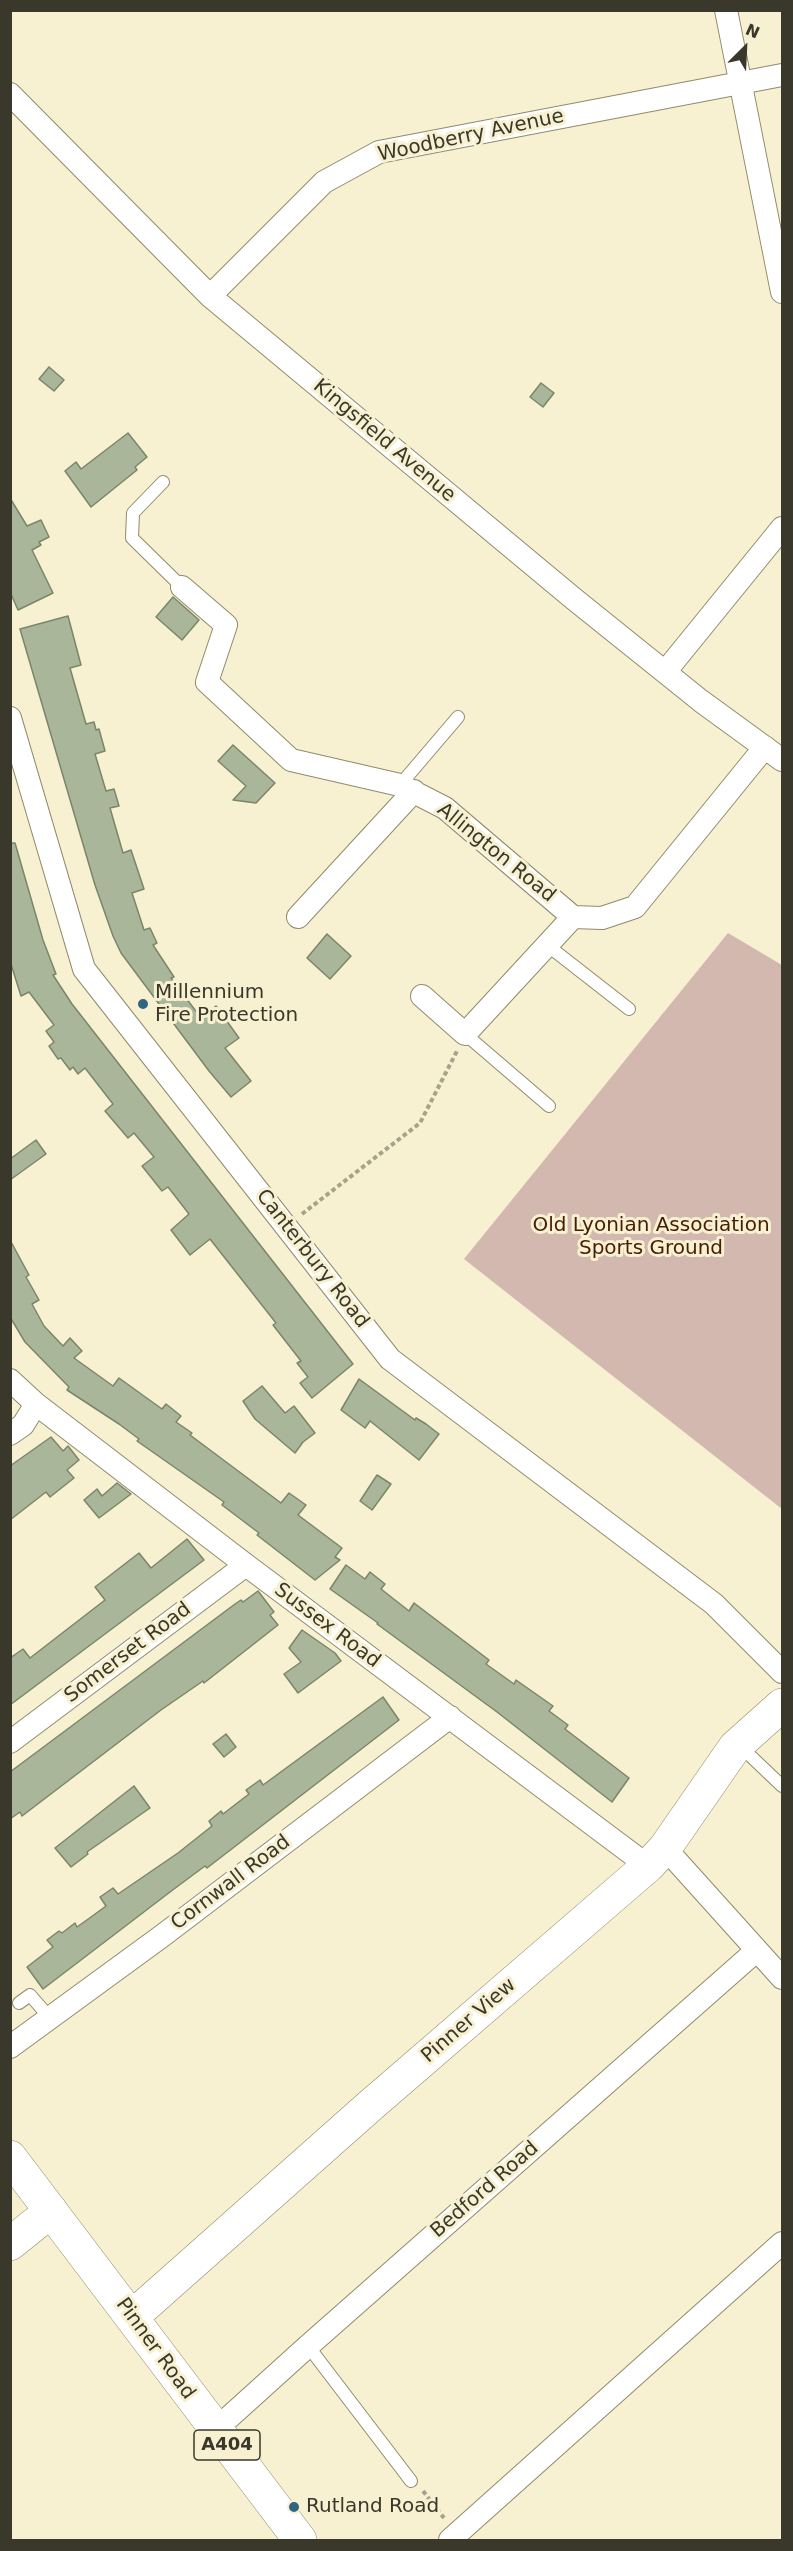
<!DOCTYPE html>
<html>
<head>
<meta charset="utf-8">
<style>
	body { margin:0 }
	#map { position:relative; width:793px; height:2551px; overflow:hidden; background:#f7f1d1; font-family:"DejaVu Sans",sans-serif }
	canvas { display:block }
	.frame { position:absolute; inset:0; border:12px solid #3a372b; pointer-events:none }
	.north { position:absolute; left:715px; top:18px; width:60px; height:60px; -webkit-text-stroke:4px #f7f1d1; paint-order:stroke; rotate:24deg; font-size:16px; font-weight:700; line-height:24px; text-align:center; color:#3a372b }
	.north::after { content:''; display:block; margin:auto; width:21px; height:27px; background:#3a372b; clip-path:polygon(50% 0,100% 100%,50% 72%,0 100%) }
</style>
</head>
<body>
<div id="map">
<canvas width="793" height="2551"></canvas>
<div class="frame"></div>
<div class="north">N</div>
</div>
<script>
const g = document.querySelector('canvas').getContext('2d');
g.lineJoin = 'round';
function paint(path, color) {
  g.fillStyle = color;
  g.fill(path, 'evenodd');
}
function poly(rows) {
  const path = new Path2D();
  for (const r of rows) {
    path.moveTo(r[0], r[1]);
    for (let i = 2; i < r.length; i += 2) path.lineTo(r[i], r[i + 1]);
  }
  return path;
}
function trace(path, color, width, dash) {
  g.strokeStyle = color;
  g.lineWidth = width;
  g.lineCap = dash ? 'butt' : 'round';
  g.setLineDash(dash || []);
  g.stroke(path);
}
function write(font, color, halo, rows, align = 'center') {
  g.font = font + ' "DejaVu Sans",sans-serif';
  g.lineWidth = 6;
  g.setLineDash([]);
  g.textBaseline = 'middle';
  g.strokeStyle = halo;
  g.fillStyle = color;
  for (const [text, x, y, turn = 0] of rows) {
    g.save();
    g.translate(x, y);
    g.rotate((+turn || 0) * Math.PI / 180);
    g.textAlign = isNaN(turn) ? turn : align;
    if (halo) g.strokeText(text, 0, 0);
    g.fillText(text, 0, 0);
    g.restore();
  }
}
paint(poly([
	[728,933,782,965,782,1509,464,1259]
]), '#d2b8ae');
const building = poly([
	[49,367,64,380,54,391,39,379,49,367],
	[541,383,554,393,543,407,530,397,541,383],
	[128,433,147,457,135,467,137,470,91,507,65,471,76,462,81,469,128,433],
	[10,498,27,526,41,520,49,537,39,542,41,545,32,550,53,593,18,610,10,592,10,498],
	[173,597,199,620,182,640,156,617,173,597],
	[68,616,81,665,70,668,86,724,94,722,96,730,99,729,105,751,95,754,106,791,114,789,119,806,110,808,123,853,131,850,144,889,132,893,144,930,150,928,157,943,153,945,174,977,171,978,201,1018,216,1006,239,1038,225,1048,251,1081,231,1097,209,1071,121,953,113,936,95,885,20,629,68,616],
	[233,745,275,783,256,803,233,800,246,786,218,761,233,745],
	[10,843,15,843,43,940,56,974,53,975,72,1004,353,1364,312,1398,300,1383,308,1377,297,1363,301,1361,273,1325,276,1323,210,1239,190,1255,171,1230,189,1214,168,1187,162,1191,142,1166,154,1157,134,1133,128,1138,105,1111,113,1104,85,1068,78,1074,73,1067,70,1070,61,1058,58,1059,49,1046,54,1042,46,1031,54,1025,29,992,21,996,10,961,10,843],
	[327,934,351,956,330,979,307,958,327,934],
	[36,1140,46,1154,10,1180,10,1159,36,1140],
	[10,1240,29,1275,26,1277,39,1300,32,1304,44,1326,63,1346,70,1338,82,1351,74,1358,113,1386,119,1378,162,1409,166,1404,181,1416,176,1422,192,1433,190,1435,281,1503,289,1493,306,1505,298,1515,342,1548,335,1557,340,1560,315,1580,257,1535,259,1533,222,1505,224,1502,137,1441,139,1439,119,1424,67,1390,69,1387,25,1342,10,1317,10,1240],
	[359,1379,415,1420,416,1418,426,1424,439,1434,419,1460,370,1421,365,1428,341,1410,359,1379],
	[262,1386,285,1413,294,1406,315,1433,303,1442,295,1453,255,1419,243,1401,262,1386],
	[51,1437,63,1451,68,1446,79,1460,67,1470,74,1478,50,1497,46,1492,10,1520,10,1466,51,1437],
	[377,1475,391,1484,372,1510,360,1501,377,1475],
	[117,1483,131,1494,99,1518,84,1500,97,1489,102,1496,117,1483],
	[187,1539,204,1560,10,1705,10,1658,23,1649,30,1658,105,1600,95,1587,139,1553,151,1568,187,1539],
	[346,1565,365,1579,370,1572,385,1584,381,1589,409,1611,414,1603,489,1660,486,1664,514,1684,516,1680,553,1706,549,1711,568,1725,565,1729,629,1778,612,1802,497,1712,377,1624,378,1623,330,1589,346,1565],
	[258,1591,274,1612,270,1615,278,1625,204,1683,203,1681,161,1710,22,1816,20,1812,10,1819,10,1772,235,1604,241,1600,243,1602,258,1591],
	[302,1630,335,1653,341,1661,298,1693,284,1674,301,1662,289,1648,302,1630],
	[383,1697,399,1720,207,1868,205,1866,174,1889,43,1989,27,1967,53,1947,47,1940,59,1931,62,1933,75,1923,77,1927,91,1917,106,1906,100,1897,113,1888,118,1894,178,1853,212,1826,209,1821,221,1811,223,1814,249,1794,246,1790,260,1780,263,1785,383,1697],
	[226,1734,236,1747,224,1757,213,1744,226,1734],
	[134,1786,150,1808,87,1852,88,1854,71,1867,55,1848,134,1786]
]);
paint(building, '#a9b699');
trace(building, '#7a866a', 1.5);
const lane = poly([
	[163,482,133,513,132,538,182,587],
	[400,785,458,717],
	[547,945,629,1009],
	[465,1034,549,1106],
	[739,1745,782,1786],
	[19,2003,30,1995,50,2018],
	[308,2346,411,2481]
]);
const street = poly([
	[726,10,782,292],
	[10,94,210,296,574,599,701,701,782,760],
	[210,296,324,182,379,152,782,75],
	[182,587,226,625,207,682,291,760,400,785,445,808,573,917,602,918,635,907,765,747],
	[665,672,782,528],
	[10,718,84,969,390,1359,714,1604,782,1672],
	[298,917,414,791],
	[422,996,465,1034,573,917],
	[10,1380,36,1404,246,1565,648,1866],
	[10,1434,23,1425,36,1404],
	[10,1742,246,1565],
	[665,1848,782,1978],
	[10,2047,162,1936,450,1717],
	[215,2430,308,2346,756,1951],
	[450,2540,782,2243]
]);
const secondary = poly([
	[10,2244,51,2211],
	[132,2317,371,2105,648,1866,665,1848,735,1747,782,1705]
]);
const primary = poly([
	[10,2157,300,2540]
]);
trace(lane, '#908b6d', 14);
trace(street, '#908b6d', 24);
trace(secondary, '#908b6d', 34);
trace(primary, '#908b6d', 34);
trace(poly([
	[302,1214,420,1123,457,1051],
	[423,2491,444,2518]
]), '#a7a28a', 4, [4.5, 3]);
trace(lane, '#fff', 12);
trace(street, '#fff', 22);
trace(secondary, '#fff', 33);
trace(primary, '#fff', 33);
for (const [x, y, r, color] of [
	[143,1004,6,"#326381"],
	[294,2507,6,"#326381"]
]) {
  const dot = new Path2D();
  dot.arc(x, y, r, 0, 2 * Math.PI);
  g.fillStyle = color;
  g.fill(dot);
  trace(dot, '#f7f1d1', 2);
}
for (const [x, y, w] of [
	[227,2445,66]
]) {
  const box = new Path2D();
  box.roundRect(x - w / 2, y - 15, w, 30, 4.5);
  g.fillStyle = '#f7f1d1';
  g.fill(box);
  trace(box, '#3a372b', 1.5);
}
write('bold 18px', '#3a372b', null, [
	["A404",227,2445]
]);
write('20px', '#3a372b', '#f7f1d1', [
	["Woodberry Avenue",471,136,-12],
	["Kingsfield Avenue",384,441,40],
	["Allington Road",496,853,39],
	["Canterbury Road",312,1259,52],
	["Sussex Road",327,1626,37],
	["Somerset Road",128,1653,-37],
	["Cornwall Road",231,1883,-37],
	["Pinner View",469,2021,-41],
	["Bedford Road",485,2190,-41],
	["Pinner Road",155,2349,54]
]);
write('20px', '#3a372b', '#f7f1d1', [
	["Millennium",155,993],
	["Fire Protection",155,1016],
	["Rutland Road",306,2507]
], 'left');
write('20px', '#481c07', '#f7f1d1', [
	["Old Lyonian Association",651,1226],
	["Sports Ground",651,1249]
]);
</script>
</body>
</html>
